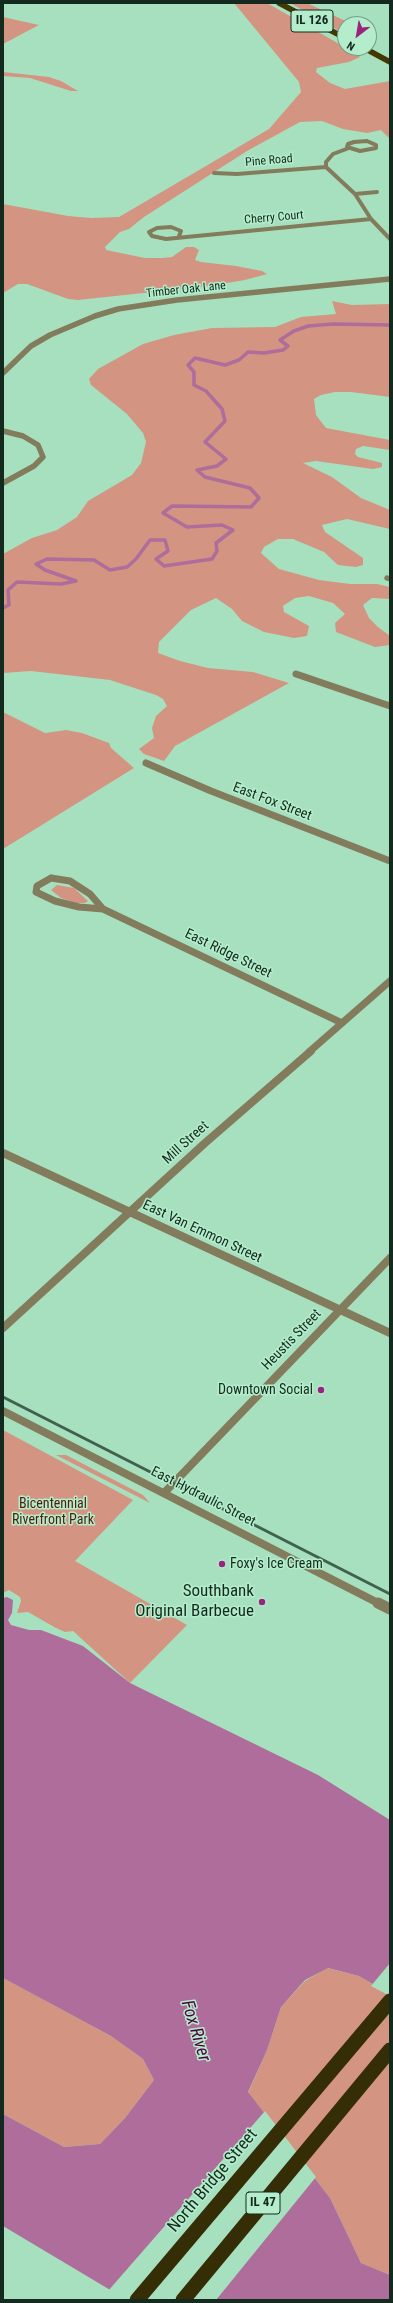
<!DOCTYPE html>
<html>
<head>
<meta charset="utf-8">
<style>
	body { margin:0 }
	#map { position:relative; width:393px; height:2303px; overflow:hidden; background:#a7e0bf; font-family:"Roboto Condensed",sans-serif }
	canvas { display:block }
	.frame { position:absolute; inset:0; border:4px solid #142a1e; pointer-events:none }
	.north { position:absolute; left:337px; top:16px; width:40px; height:40px; box-sizing:border-box; background:#b4edcc; border:1px solid #749f86; border-radius:50%; rotate:211deg; font-size:11px; font-weight:700; line-height:16px; text-align:center; color:#142a1e }
	.north::after { content:''; display:block; margin:auto; width:14px; height:18px; background:#99237e; clip-path:polygon(50% 0,100% 100%,50% 72%,0 100%) }
</style>
</head>
<body>
<div id="map">
<canvas width="393" height="2303"></canvas>
<div class="frame"></div>
<div class="north">N</div>
</div>
<script>
const g = document.querySelector('canvas').getContext('2d');
g.lineJoin = 'round';
function paint(path, color) {
  g.fillStyle = color;
  g.fill(path, 'evenodd');
}
function poly(rows) {
  const path = new Path2D();
  for (const r of rows) {
    path.moveTo(r[0], r[1]);
    for (let i = 2; i < r.length; i += 2) path.lineTo(r[i], r[i + 1]);
  }
  return path;
}
function trace(path, color, width, dash) {
  g.strokeStyle = color;
  g.lineWidth = width;
  g.lineCap = dash ? 'butt' : 'round';
  g.setLineDash(dash || []);
  g.stroke(path);
}
function write(font, color, halo, rows, align = 'center') {
  g.font = font + ' "Roboto Condensed",sans-serif';
  g.lineWidth = 3;
  g.setLineDash([]);
  g.textBaseline = 'middle';
  g.strokeStyle = halo;
  g.fillStyle = color;
  for (const [text, x, y, turn = 0] of rows) {
    g.save();
    g.translate(x, y);
    g.rotate((+turn || 0) * Math.PI / 180);
    g.textAlign = isNaN(turn) ? turn : align;
    if (halo) g.strokeText(text, 0, 0);
    g.fillText(text, 0, 0);
    g.restore();
  }
}
paint(poly([
	[234,3,267,3,357,54,360,57,349,62,317,68,316,72,330,83,345,89,390,81,390,139,381,130,367,133,343,129,322,121,300,122,247,151,144,217,129,229,120,232,105,247,106,250,145,258,163,258,172,257,186,247,194,247,199,250,195,260,201,262,236,266,262,271,267,274,245,280,209,286,78,300,68,299,27,284,18,284,3,293,3,204,68,216,92,218,119,217,269,129,301,92,299,82],
	[290,3,307,3,352,24,345,24,345,32,341,32],
	[3,17,39,25,3,44],
	[3,72,49,77,61,81,78,91,71,91,30,78,3,76],
	[332,301,352,305,390,304,390,397,351,392,335,392,321,395,314,399,316,415,326,428,390,440,390,450,363,446,356,449,355,454,358,457,382,463,382,467,373,469,316,461,303,463,332,477,361,498,390,510,390,529,347,519,322,525,325,532,363,558,363,565,356,567,338,565,324,552,293,539,278,539,264,547,261,553,279,569,319,580,350,584,377,584,390,587,390,599,372,598,363,605,369,618,378,627,390,636,390,645,375,647,336,632,335,623,345,614,333,603,309,596,295,598,283,606,284,612,309,626,307,636,294,638,264,632,242,621,232,609,216,598,191,610,159,642,158,653,180,661,208,668,253,672,289,683,175,746,164,761,144,754,139,749,154,738,152,728,156,716,167,706,163,699,156,695,110,680,31,671,3,673,3,554,32,538,57,530,77,517,88,501,132,475,141,463,146,442,143,433,127,414,91,385,89,379,98,369,143,344,174,335,212,328,275,327,301,317,336,314],
	[3,712,45,733,66,730,82,733,109,743,111,748,134,768,3,849],
	[57,885,74,888,88,901,85,903,75,903,61,898,51,890],
	[3,1430,133,1500,75,1561,187,1625,130,1683,73,1631,65,1632,56,1628,28,1612,17,1613,21,1601,20,1597,9,1590,3,1593],
	[56,1455,66,1455,143,1495,150,1503],
	[327,1968,359,1976,390,1994,390,2275,361,2263,330,2198,248,2093,267,2050,281,2007,305,1981],
	[3,1978,111,2036,143,2059,154,2080,125,2118,100,2144,64,2147,3,2114]
]), '#d39581');
paint(poly([
	[7,1597,13,1600,12,1613,8,1620,11,1625,29,1630,41,1630,83,1646,130,1683,318,1775,390,1820,390,1994,359,1976,328,1968,305,1980,281,2007,267,2050,248,2092,330,2198,361,2263,390,2275,390,2300,127,2300,3,2226,3,2114,64,2147,100,2144,125,2118,154,2080,143,2059,111,2036,3,1978,3,1598]
]), '#ae6d9a');
paint(poly([
	[390,1963,390,1996,371,1986],
	[265,2111,316,2177,216,2300,123,2300,108,2291]
]), '#a7e0bf');
trace(poly([
	[3,608,9,605,8,590,17,582,61,584,76,581,45,570,36,564,47,559,94,560,110,570,127,567,136,559,150,540,165,540,168,551,156,559,164,566,212,559,217,551,216,543,233,530,222,525,187,527,163,513,172,506,251,507,259,498,250,488,205,477,197,470,217,466,226,459,205,442,225,421,222,409,206,391,194,385,194,372,188,365,195,358,225,365,239,360,248,352,264,353,283,350,288,346,280,340,294,331,308,326,333,324,390,325]
]), '#ae6d9a', 3.5);
trace(poly([
	[367,141,376,145,376,148,360,151,347,147,348,144,354,142,367,141],
	[326,167,355,194,371,219,390,239],
	[326,167,326,162,333,154,349,148],
	[214,173,237,174,326,167],
	[355,194,377,192],
	[179,236,181,231,171,227,157,228,149,232,152,236,166,239,371,219]
]), '#827c5d', 4);
trace(poly([
	[3,373,31,346,50,335,95,316,118,309,177,300,390,279],
	[3,431,23,436,38,445,43,457,34,466,3,483],
	[387,578,390,579]
]), '#827c5d', 5.5);
trace(poly([
	[296,674,390,706],
	[146,763,211,791,390,861],
	[51,878,70,881,90,894,103,909,79,907,55,901,36,892,37,886,51,878],
	[103,909,342,1023],
	[309,1052,390,981]
]), '#827c5d', 7);
trace(poly([
	[3,1328,205,1143,311,1051],
	[3,1411,380,1604],
	[164,1493,390,1258]
]), '#827c5d', 8);
trace(poly([
	[378,1603,390,1609]
]), '#827c5d', 11);
trace(poly([
	[3,1153,390,1333]
]), '#827c5d', 8);
trace(poly([
	[279,3,345,38],
	[364,48,390,62]
]), '#413802', 5.5);
trace(poly([
	[137,2300,390,2001],
	[183,2300,390,2050]
]), '#342d05', 15);
trace(poly([
	[3,1397,390,1594]
]), '#41614f', 3);
for (const [x, y, r, color] of [
	[321,1390,4,"#99237e"],
	[222,1564,4,"#99237e"],
	[262,1602,4,"#99237e"]
]) {
  const dot = new Path2D();
  dot.arc(x, y, r, 0, 2 * Math.PI);
  g.fillStyle = color;
  g.fill(dot);
  trace(dot, '#b4edcc', 1.5);
}
write('12px', '#142a1e', '#b4edcc', [
	["Pine Road",269,161,-5],
	["Cherry Court",274,218,-5],
	["Timber Oak Lane",186,290,-6]
]);
for (const [x, y, w] of [
	[312,21,42],
	[263,2203,34]
]) {
  const box = new Path2D();
  box.roundRect(x - w / 2, y - 11, w, 22, 3);
  g.fillStyle = '#b4edcc';
  g.fill(box);
  trace(box, '#142a1e', 1);
}
write('bold 13px', '#142a1e', null, [
	["IL 126",312,21],
	["IL 47",263,2203]
]);
write('14px', '#142a1e', '#b4edcc', [
	["East Fox Street",272,802,21],
	["East Ridge Street",228,954,26],
	["Mill Street",186,1143,-42],
	["East Van Emmon Street",202,1232,25],
	["Heustis Street",292,1340,-46],
	["East Hydraulic Street",203,1497,27]
]);
write('14px', '#142a1e', '#b4edcc', [
	["Downtown Social",313,1390],
	["Foxy's Ice Cream",230,1564,"left"]
], 'right');
write('14px', '#4e1d0c', '#b4edcc', [
	["Bicentennial",53,1504],
	["Riverfront Park",53,1520]
]);
write('17px', '#142a1e', '#b4edcc', [
	["Southbank",254,1592],
	["Original Barbecue",254,1612]
], 'right');
write('17px', '#142a1e', '#b4edcc', [
	["North Bridge Street",213,2181,-50]
]);
write('italic 18px', '#500040', '#b4edcc', [
	["Fox River",195,2031,73]
]);
</script>
</body>
</html>
